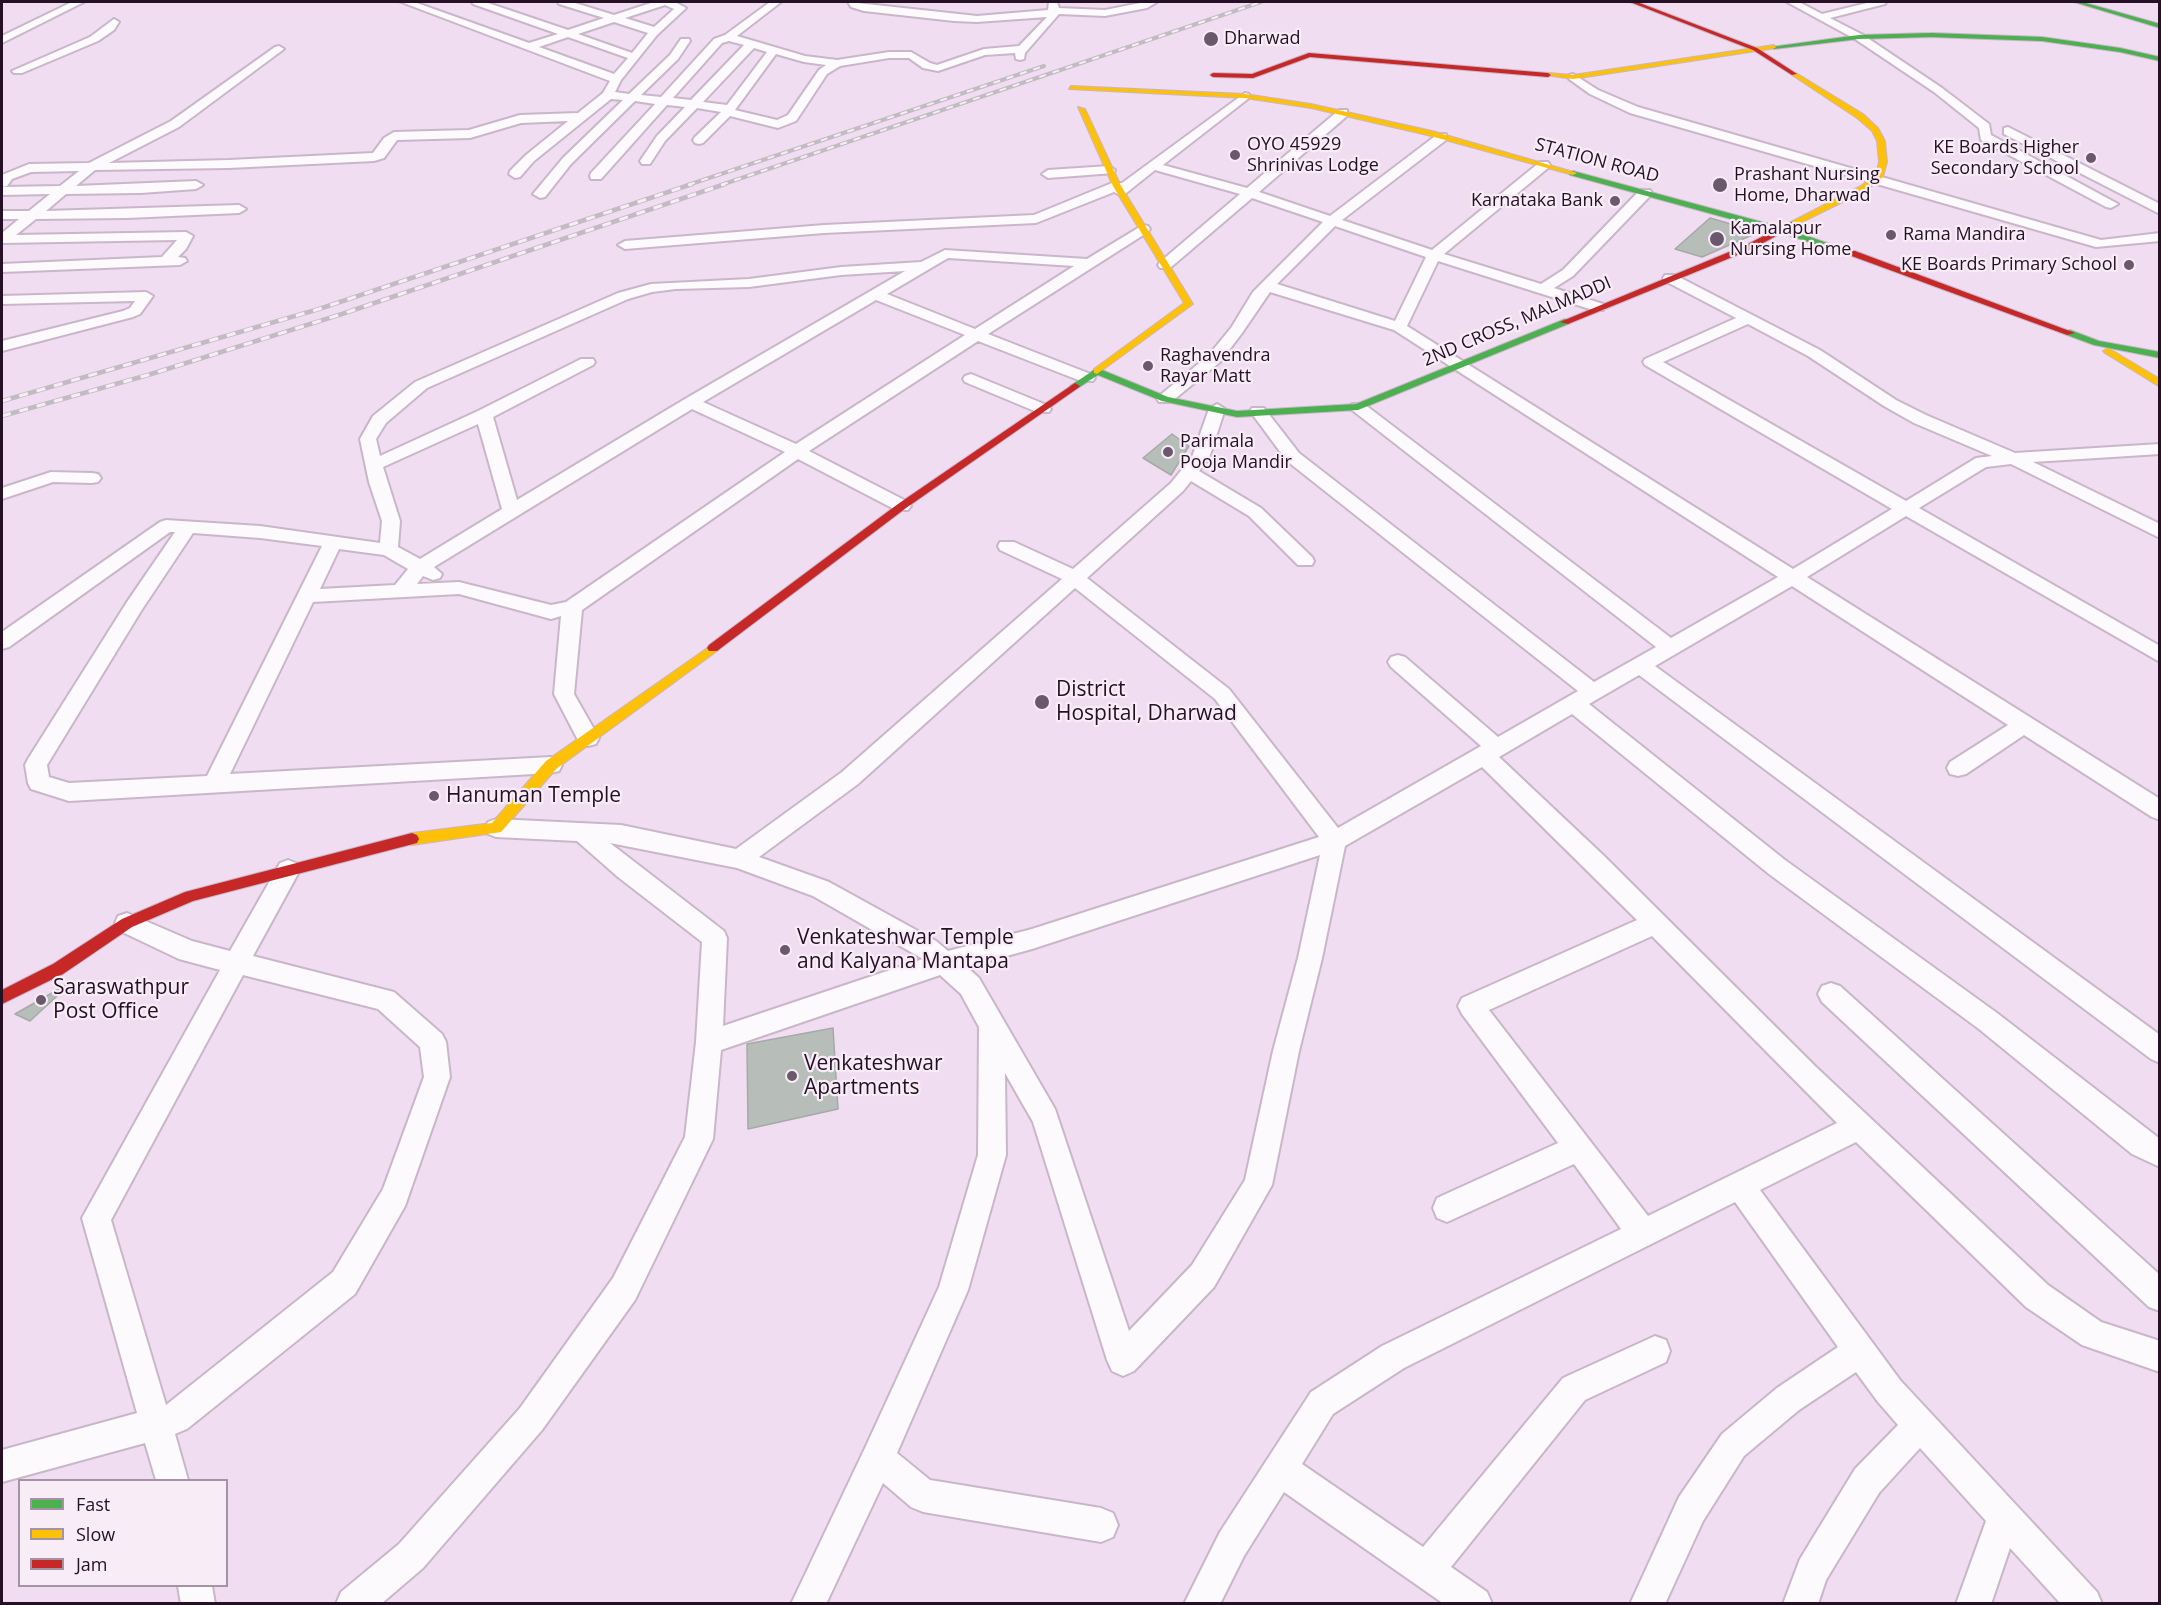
<!DOCTYPE html>
<html>
<head>
<meta charset="utf-8">
<style>
	body { margin:0 }
	#map { position:relative; width:2161px; height:1605px; overflow:hidden; background:#f1ddf1; font-family:"Open Sans",sans-serif }
	canvas { display:block }
	.frame { position:absolute; inset:0; border:3px solid #251026; pointer-events:none }
	.legend { position:absolute; left:18px; top:1479px; width:210px; height:108px; box-sizing:border-box; background:#f8ecf7; border:2px solid #a494a3; margin:0; padding:8px 10px; list-style:none; font-size:18px; color:#251026 }
	.legend li { display:flex; align-items:center; gap:12px; height:30px }
	.legend b { width:30px; border:2px solid #a494a3 }
</style>
</head>
<body>
<div id="map">
<canvas width="2161" height="1605"></canvas>
<div class="frame"></div>
<ul class="legend">
<li><b style="height:8px;background:#4caf50"></b>Fast</li>
<li><b style="height:8px;background:#ffc107"></b>Slow</li>
<li><b style="height:8px;background:#c62828"></b>Jam</li>
</ul>
</div>
<script>
const g = document.querySelector('canvas').getContext('2d');
g.lineJoin = 'round';
function paint(path, color) {
  g.fillStyle = color;
  g.fill(path, 'evenodd');
}
function poly(rows) {
  const path = new Path2D();
  for (const r of rows) {
    path.moveTo(r[0], r[1]);
    for (let i = 2; i < r.length; i += 2) path.lineTo(r[i], r[i + 1]);
  }
  return path;
}
function trace(path, color, width, dash) {
  g.strokeStyle = color;
  g.lineWidth = width;
  g.lineCap = dash ? 'butt' : 'round';
  g.setLineDash(dash || []);
  g.stroke(path);
}
function write(font, color, halo, rows, align = 'center') {
  g.font = font + ' "Open Sans",sans-serif';
  g.lineWidth = 4.5;
  g.setLineDash([]);
  g.textBaseline = 'middle';
  g.strokeStyle = halo;
  g.fillStyle = color;
  for (const [text, x, y, turn = 0] of rows) {
    g.save();
    g.translate(x, y);
    g.rotate((+turn || 0) * Math.PI / 180);
    g.textAlign = isNaN(turn) ? turn : align;
    if (halo) g.strokeText(text, 0, 0);
    g.fillText(text, 0, 0);
    g.restore();
  }
}
const building = poly([
	[1710,218,1759,232,1702,257,1675,249,1710,218],
	[1172,434,1189,446,1171,475,1143,458,1172,434],
	[66,985,68,986,30,1021,15,1014,66,985],
	[833,1028,838,1109,748,1129,747,1044,833,1028]
]);
paint(building, '#b7beb9');
trace(building, '#a6a9a7', 1.5);
const street = poly([
	[72,2,84,2,2,43,2,36,72,2],
	[401,2,414,2,529,43,558,34,473,4,472,2,485,2,568,30,604,18,559,4,558,2,572,2,614,15,654,2,675,2,686,8,657,35,621,80,615,92,629,94,670,55,681,39,689,39,690,41,678,59,641,95,661,97,714,39,725,35,770,2,781,2,737,36,805,56,837,60,889,52,911,52,930,63,937,65,984,49,1019,46,1047,17,977,22,954,21,864,11,851,7,848,2,977,16,1048,10,1049,2,1057,2,1059,8,1105,10,1145,2,1157,2,1147,8,1105,16,1059,14,1025,53,1024,59,1020,60,1016,59,1015,53,985,55,938,71,923,68,909,58,889,58,840,66,827,74,796,121,778,128,730,116,703,143,699,144,695,143,693,140,695,137,721,112,697,108,665,141,650,164,642,164,640,161,657,136,685,107,667,105,601,179,591,179,590,176,591,173,655,104,635,101,571,164,545,197,540,198,533,194,563,158,623,100,611,99,534,161,520,177,515,178,509,174,510,171,526,155,568,121,521,123,470,138,397,140,384,158,374,161,229,168,95,170,76,186,196,181,203,185,196,189,141,193,66,194,46,211,239,205,246,209,239,213,127,218,36,219,16,235,186,232,193,236,186,249,178,257,185,258,187,261,180,265,2,272,2,264,162,257,177,240,2,243,2,233,19,219,2,219,2,211,29,211,50,194,2,195,2,187,60,186,79,171,31,172,12,179,7,186,2,187,2,175,29,164,89,163,171,121,275,47,279,46,284,49,179,127,109,163,229,160,373,153,384,138,394,132,469,130,520,115,578,113,603,93,610,81,401,2],
	[665,5,674,9,654,27,625,18,665,5],
	[614,22,648,33,632,53,578,34,614,22],
	[568,37,628,58,614,74,539,47,568,37],
	[729,41,744,45,691,100,673,98,722,43,729,41],
	[754,48,767,52,727,105,703,102,754,48],
	[776,54,804,62,826,65,819,70,788,115,777,120,735,110,776,54],
	[1787,2,1799,2,1822,14,1871,2,1886,2,1885,4,1830,18,1863,35,1942,88,1989,124,1991,135,2118,204,2111,208,2106,207,1981,140,1979,128,1934,92,1855,39,1787,2],
	[114,19,119,22,114,30,98,41,22,73,14,73,12,71,90,37,114,19],
	[1573,74,1598,90,1638,107,2101,240,2160,233,2160,241,2096,247,1630,113,1590,94,1569,79,1569,75,1573,74],
	[1245,93,1249,94,1249,98,1163,165,1247,188,1339,110,1347,110,1347,116,1259,192,1330,216,1438,134,1446,134,1446,140,1342,220,1432,250,1540,162,1548,162,1550,165,1548,168,1444,254,1541,284,1563,270,1640,190,1650,190,1652,193,1650,196,1573,276,1554,288,1603,304,1605,307,1603,310,1593,310,1438,261,1407,326,1793,569,1892,509,1645,365,1643,362,1645,359,1736,318,1665,281,1663,278,1665,275,1675,275,1820,350,1896,400,1926,415,2015,453,2160,444,2160,454,2033,462,2160,524,2160,538,2011,464,1986,467,1919,508,2160,646,2160,662,1906,516,1807,577,2160,799,2160,820,2152,817,2024,735,1966,774,1958,776,1950,774,1947,768,1950,762,2008,725,1792,586,1655,666,2160,1035,2160,1063,2151,1059,1639,675,1589,704,1785,860,1997,1013,2160,1139,2160,1167,2132,1154,1979,1029,1769,874,1572,714,1499,757,1603,855,1816,1067,2048,1285,2101,1322,2160,1341,2160,1372,2082,1345,2026,1307,1856,1142,1760,1190,1900,1380,2097,1592,2102,1604,2061,1604,2010,1548,1991,1604,1956,1604,1986,1521,1920,1448,1879,1493,1826,1580,1818,1604,1783,1604,1800,1559,1855,1469,1898,1425,1878,1402,1856,1372,1799,1410,1744,1456,1703,1521,1665,1604,1630,1604,1679,1497,1722,1434,1777,1388,1838,1347,1735,1202,1404,1368,1333,1414,1302,1464,1423,1547,1563,1378,1655,1336,1666,1340,1670,1351,1666,1362,1585,1400,1451,1567,1487,1592,1492,1604,1444,1604,1284,1492,1244,1556,1220,1604,1184,1604,1220,1532,1311,1392,1382,1346,1621,1229,1574,1164,1447,1222,1437,1218,1433,1208,1437,1198,1558,1143,1462,1014,1458,1006,1462,998,1637,920,1482,767,1345,846,1322,958,1299,1051,1272,1185,1214,1287,1134,1371,1123,1376,1112,1371,1107,1360,1033,1122,1005,1073,1006,1155,968,1290,897,1453,930,1480,1101,1508,1113,1513,1118,1525,1113,1537,1101,1542,923,1512,911,1507,883,1483,826,1604,791,1604,866,1446,939,1287,978,1155,979,1027,961,994,940,975,721,1050,713,1139,635,1300,542,1430,423,1568,381,1604,336,1604,341,1592,399,1544,520,1408,613,1278,685,1137,696,1042,702,942,618,877,577,841,496,837,488,834,485,828,488,822,496,819,621,825,736,849,842,772,1062,579,1000,550,998,546,1000,542,1014,542,1073,569,1171,483,1192,457,1209,409,1217,404,1225,409,1209,458,1199,471,1261,508,1312,557,1314,561,1312,565,1298,565,1249,516,1191,481,1183,491,1087,578,1229,689,1338,828,1481,746,1391,667,1388,662,1391,657,1398,655,1405,657,1498,737,1578,691,1287,461,1250,411,1252,408,1264,408,1299,453,1594,682,1656,647,1352,410,1350,407,1352,404,1364,404,1671,638,1778,577,1394,330,1270,292,1242,333,1220,362,1171,402,1159,402,1157,399,1159,396,1208,356,1231,328,1253,292,1323,222,1252,198,1170,268,1160,268,1158,265,1160,262,1240,194,1155,170,1125,194,1120,195,1114,192,1036,223,824,233,625,249,618,245,625,241,824,225,1034,215,1112,183,1122,183,1245,93],
	[1335,226,1426,257,1395,321,1277,284,1335,226],
	[1748,324,1808,356,1884,406,1914,423,1992,456,1976,458,1906,501,1663,362,1748,324],
	[1075,588,1215,699,1319,837,1032,929,948,951,936,941,829,882,759,857,858,784,1075,588],
	[610,843,737,868,813,896,923,959,723,1026,727,938,724,931,610,843],
	[1320,855,1298,958,1273,1051,1245,1180,1192,1265,1129,1331,1055,1109,979,978,967,967,1032,949,1320,855],
	[1652,936,1837,1123,1648,1216,1489,1010,1652,936],
	[2008,127,2160,204,2160,214,2004,134,2004,128,2008,127],
	[1109,166,1115,170,1114,173,1048,178,1042,174,1048,170,1109,166],
	[1143,225,1148,226,1150,229,1148,232,988,334,1093,375,1095,378,1093,381,1081,381,978,341,809,451,908,502,911,506,908,510,896,510,798,459,582,610,574,694,599,738,596,744,588,746,580,744,554,694,561,616,551,619,459,594,313,602,230,774,551,757,559,759,562,765,559,771,551,773,69,801,31,789,28,783,25,765,28,759,127,602,175,532,170,532,9,647,2,649,2,632,160,522,166,520,260,526,380,543,382,521,369,482,360,439,373,416,415,382,618,293,651,284,749,279,841,267,921,262,945,250,1087,259,1143,225],
	[948,258,1074,266,975,329,887,294,948,258],
	[905,271,685,399,517,500,493,417,593,365,595,362,593,359,581,359,478,411,380,456,376,439,386,423,427,388,628,299,652,292,676,289,749,287,841,275,905,271],
	[876,300,965,335,796,444,703,402,876,300],
	[692,409,785,452,566,602,551,605,459,582,417,584,423,576,433,580,440,578,442,574,434,567,692,409],
	[478,424,502,509,420,559,398,547,400,521,383,467,478,424],
	[193,533,260,538,322,546,207,776,69,783,49,777,47,765,141,611,193,533],
	[339,549,384,555,408,569,395,585,320,589,339,549],
	[146,292,153,296,140,314,133,317,2,351,2,341,123,311,130,308,135,301,2,304,2,296,146,292],
	[971,374,1049,406,1051,409,1049,412,1037,412,965,382,963,379,965,376,971,374],
	[51,472,92,473,98,474,101,478,98,482,92,483,53,482,2,499,2,488,51,472],
	[288,860,296,863,300,870,253,956,394,992,442,1034,446,1042,450,1077,405,1206,355,1294,187,1429,175,1434,188,1480,156,1480,145,1443,2,1482,2,1450,137,1413,82,1218,220,970,179,959,118,930,115,923,118,916,127,913,192,941,230,951,280,863,288,860],
	[243,975,378,1009,420,1047,424,1077,383,1189,333,1272,166,1405,111,1220,243,975],
	[1831,983,1840,986,2160,1275,2160,1311,2149,1307,1822,1002,1818,994,1822,986,1831,983],
	[178,1586,212,1586,215,1604,181,1604,178,1586]
]);
const fast = poly([
	[2074,2,2082,2,2160,24,2160,28,2074,2],
	[1931,33,2042,37,2120,48,2160,57,2160,61,2120,52,2042,41,1931,37,1859,39,1774,49,1771,47,1859,35,1931,33],
	[1573,171,1784,228,1856,253,1849,255,1778,232,1570,175,1569,173,1573,171],
	[1565,319,1570,322,1568,324,1358,410,1237,417,1162,401,1098,375,1078,388,1070,386,1097,368,1168,397,1237,411,1356,404,1565,319],
	[2070,330,2099,341,2160,352,2160,358,2094,345,2067,335,2067,331,2070,330]
]);
const slow = poly([
	[1774,45,1776,48,1573,79,1545,75,1548,73,1573,75,1774,45],
	[1792,73,1796,73,1863,114,1878,128,1885,141,1887,162,1883,177,1867,190,1794,226,1790,224,1791,222,1861,186,1876,174,1879,162,1877,141,1872,131,1857,118,1792,75,1792,73],
	[1071,86,1245,94,1311,104,1432,131,1577,173,1573,175,1427,135,1311,108,1245,98,1069,89,1071,86],
	[1078,107,1085,109,1121,186,1193,304,1097,374,1094,373,1094,369,1184,303,1113,186,1078,107],
	[2108,348,2160,379,2160,387,2105,353,2103,351,2108,348],
	[713,644,717,645,719,648,717,651,556,769,501,832,412,845,407,843,405,839,407,835,412,833,492,823,546,761,713,644]
]);
const jam = poly([
	[1630,2,1637,2,1757,48,1797,74,1792,75,1753,50,1630,2],
	[1309,53,1548,73,1551,75,1548,77,1310,57,1253,78,1213,77,1210,75,1213,73,1252,74,1309,53],
	[1791,222,1798,224,1752,249,1568,324,1560,322,1746,245,1791,222],
	[1849,251,1855,251,2075,333,2067,335,1849,255,1849,251],
	[1075,383,1080,386,1078,388,906,508,717,651,709,651,707,648,709,645,898,504,1075,383],
	[412,833,417,835,419,839,417,843,193,901,132,927,63,974,2,1004,2,990,53,964,122,919,185,892,412,833]
]);
trace(street, '#c9b6c9', 4);
trace(fast, '#c9b6c9', 2);
trace(slow, '#c9b6c9', 2);
trace(jam, '#c9b6c9', 2);
paint(street, '#fdfafd');
paint(fast, '#4caf50');
paint(slow, '#ffc107');
paint(jam, '#c62828');
const railFar1 = poly([
	[688,185,1044,66],
	[721,185,1261,2]
]);
const rail = poly([
	[2,401,319,309,692,184],
	[2,416,148,375,342,314,725,184]
]);
trace(railFar1, '#c2bcc2', 4);
trace(rail, '#c2bcc2', 4.5);
trace(railFar1, '#f8ecf7', 2, [7]);
trace(rail, '#f8ecf7', 3, [9]);
for (const [x, y, r, color] of [
	[1211,39,8,"#6c586d"],
	[1235,155,6,"#6c586d"],
	[2091,158,6,"#6c586d"],
	[1720,185,8,"#6c586d"],
	[1615,201,6,"#6c586d"],
	[1891,235,6,"#6c586d"],
	[1717,239,8,"#6c586d"],
	[2129,265,6,"#6c586d"],
	[1148,366,6,"#6c586d"],
	[1168,452,6,"#6c586d"],
	[1042,702,8,"#6c586d"],
	[434,796,6,"#6c586d"],
	[785,950,6,"#6c586d"],
	[41,1000,6,"#6c586d"],
	[792,1076,6,"#6c586d"]
]) {
  const dot = new Path2D();
  dot.arc(x, y, r, 0, 2 * Math.PI);
  g.fillStyle = color;
  g.fill(dot);
  trace(dot, '#f8ecf7', 2);
}
write('18px', '#251026', '#f8ecf7', [
	["Dharwad",1224,39],
	["OYO 45929",1247,145],
	["Shrinivas Lodge",1247,166],
	["KE Boards Higher",2079,148,"right"],
	["Secondary School",2079,169,"right"],
	["Prashant Nursing",1734,175],
	["Home, Dharwad",1734,196],
	["Karnataka Bank",1603,201,"right"],
	["Kamalapur",1730,229],
	["Nursing Home",1730,250],
	["Rama Mandira",1903,235],
	["KE Boards Primary School",2117,265,"right"],
	["Raghavendra",1160,356],
	["Rayar Matt",1160,377],
	["Parimala",1180,442],
	["Pooja Mandir",1180,463]
], 'left');
write('18px', '#251026', '#f8ecf7', [
	["STATION ROAD",1597,161,15],
	["2ND CROSS, MALMADDI",1517,322,-23]
]);
write('21px', '#251026', '#f8ecf7', [
	["District",1056,690],
	["Hospital, Dharwad",1056,714],
	["Hanuman Temple",446,796],
	["Venkateshwar Temple",797,938],
	["and Kalyana Mantapa",797,962],
	["Saraswathpur",53,988],
	["Post Office",53,1012],
	["Venkateshwar",804,1064],
	["Apartments",804,1088]
], 'left');
</script>
</body>
</html>
